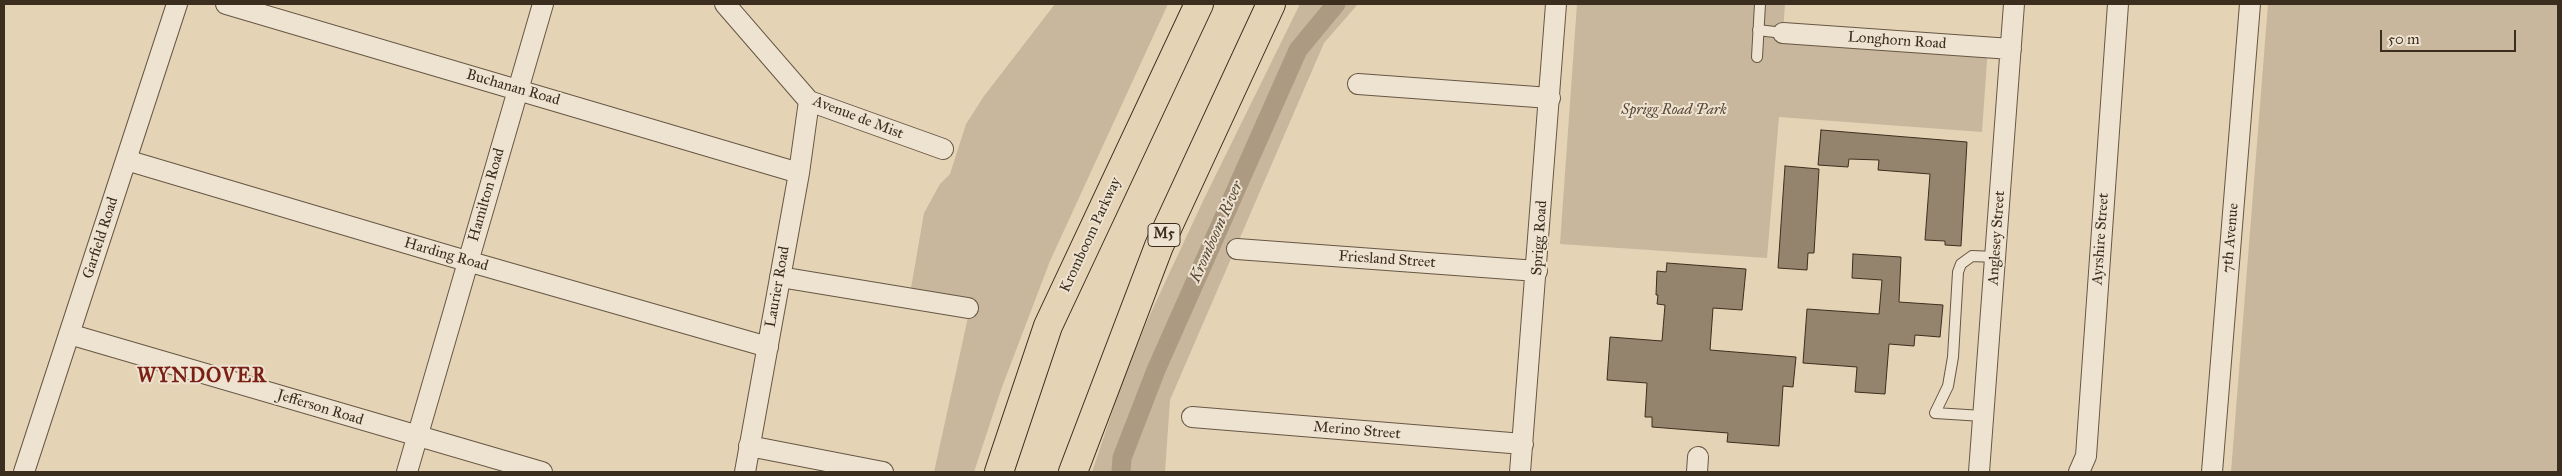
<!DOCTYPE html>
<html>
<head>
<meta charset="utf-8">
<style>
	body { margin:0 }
	#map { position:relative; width:2562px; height:476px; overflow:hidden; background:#e5d3b6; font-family:"IM FELL Great Primer",serif }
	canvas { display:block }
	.frame { position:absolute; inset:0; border:5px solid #3c2e1e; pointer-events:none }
	.scale { position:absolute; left:2380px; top:30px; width:136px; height:22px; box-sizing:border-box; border:2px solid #3c2e1e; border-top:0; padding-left:6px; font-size:15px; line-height:18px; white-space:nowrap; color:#3c2e1e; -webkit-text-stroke:4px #eee2d0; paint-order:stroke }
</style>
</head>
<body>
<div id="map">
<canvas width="2562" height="476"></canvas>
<div class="frame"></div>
<div class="scale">50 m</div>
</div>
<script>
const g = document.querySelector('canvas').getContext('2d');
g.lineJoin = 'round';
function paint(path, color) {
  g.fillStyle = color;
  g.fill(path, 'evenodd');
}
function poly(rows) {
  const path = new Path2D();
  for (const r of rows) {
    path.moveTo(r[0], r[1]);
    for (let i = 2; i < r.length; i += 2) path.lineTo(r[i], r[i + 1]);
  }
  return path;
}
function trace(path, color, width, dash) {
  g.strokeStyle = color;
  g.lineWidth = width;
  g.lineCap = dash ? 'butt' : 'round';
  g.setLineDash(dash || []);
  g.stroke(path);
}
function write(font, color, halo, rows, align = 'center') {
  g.font = font + ' "IM FELL Great Primer",serif';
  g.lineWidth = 4;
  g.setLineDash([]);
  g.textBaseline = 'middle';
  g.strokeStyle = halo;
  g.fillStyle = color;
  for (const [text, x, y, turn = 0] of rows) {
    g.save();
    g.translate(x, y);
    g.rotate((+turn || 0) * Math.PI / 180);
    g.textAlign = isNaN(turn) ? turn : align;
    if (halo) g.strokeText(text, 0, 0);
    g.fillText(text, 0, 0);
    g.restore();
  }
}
paint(poly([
	[1055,4,1168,4,1050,261,1002,387,974,472,934,472,972,299,911,288,924,213,940,184,950,174,966,124,984,96],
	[1300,4,1358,4,1324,43,1170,400,1165,472,1092,472,1121,386,1147,321,1203,201],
	[1577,4,1785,4,1783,32,1988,47,1982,132,1779,117,1767,258,1560,244],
	[2268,4,2558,4,2558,472,2231,472]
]), '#c8b79c');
trace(poly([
	[1121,472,1122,458,1156,370,1298,50,1336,4]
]), '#ac9b82', 19);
const building = poly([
	[1821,130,1967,142,1961,246,1945,245,1945,241,1925,240,1930,174,1878,170,1879,160,1849,159,1848,167,1818,165,1821,130],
	[1785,166,1819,169,1814,253,1808,253,1807,270,1778,268,1785,166],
	[1853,254,1901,257,1899,302,1943,305,1940,337,1915,335,1914,346,1889,344,1885,394,1855,392,1857,367,1803,363,1807,309,1879,314,1882,280,1852,278,1853,254],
	[1667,263,1746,269,1742,310,1713,308,1710,350,1796,357,1793,387,1783,386,1779,446,1727,442,1728,433,1652,427,1652,417,1645,417,1647,383,1607,380,1610,337,1662,341,1665,305,1657,304,1658,295,1656,295,1657,271,1666,272,1667,263]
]);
paint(building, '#94846d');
trace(building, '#3c2e1e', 1);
const service = poly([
	[1758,30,1783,33],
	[1757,57,1760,4],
	[1983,416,1935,413,1948,386,1953,357,1958,272,1961,264,1972,256,1995,257]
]);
const minor = poly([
	[226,4,799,173],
	[725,4,809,101,943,149],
	[1783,33,2011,49],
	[1358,84,1550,98],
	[126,160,453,257,768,347],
	[1237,249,1537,271],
	[780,277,968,308],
	[69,334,542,472],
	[1192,417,1523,444],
	[749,446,883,472],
	[24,472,177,4],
	[407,472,543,4],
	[745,472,799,173,809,101],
	[1520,472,1556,4],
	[1697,472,1698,457],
	[1979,472,2014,4],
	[2079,472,2086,456,2118,4],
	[2212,472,2250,4]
]);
const motorway = poly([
	[999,472,1048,326,1199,4],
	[1073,472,1159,246,1271,4]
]);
trace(service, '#665744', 12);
trace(minor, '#665744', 22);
trace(motorway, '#3c2e1e', 30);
trace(service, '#eee2d0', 10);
trace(minor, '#eee2d0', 20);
trace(motorway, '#e5d3b6', 28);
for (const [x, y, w] of [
	[1164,235,32]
]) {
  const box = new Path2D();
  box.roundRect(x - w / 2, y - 11.5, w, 23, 4);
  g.fillStyle = '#eee2d0';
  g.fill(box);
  trace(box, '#3c2e1e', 1);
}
write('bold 14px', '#3c2e1e', null, [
	["M5",1164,235]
]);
write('15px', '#3c2e1e', '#eee2d0', [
	["Longhorn Road",1897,41,4],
	["Buchanan Road",513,88,16],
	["Avenue de Mist",858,118,21],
	["Hamilton Road",487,195,-74],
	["Kromboom Parkway",1091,235,-65],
	["Garfield Road",101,238,-72],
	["Sprigg Road",1540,238,-86],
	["Anglesey Street",1997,238,-86],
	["7th Avenue",2231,238,-85],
	["Ayrshire Street",2101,239,-86],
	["Harding Road",446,255,16],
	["Friesland Street",1387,260,4],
	["Laurier Road",778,287,-80],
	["Jefferson Road",320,408,17],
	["Merino Street",1357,431,5]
]);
write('italic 15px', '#584937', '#eee2d0', [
	["Sprigg Road Park",1674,110]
]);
write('italic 16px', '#584937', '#eee2d0', [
	["Kromboom River",1217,232,-66]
]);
g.letterSpacing = '1px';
write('bold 20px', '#7a1f14', '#eee2d0', [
	["WYNDOVER",202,377]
]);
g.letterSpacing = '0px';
</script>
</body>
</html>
